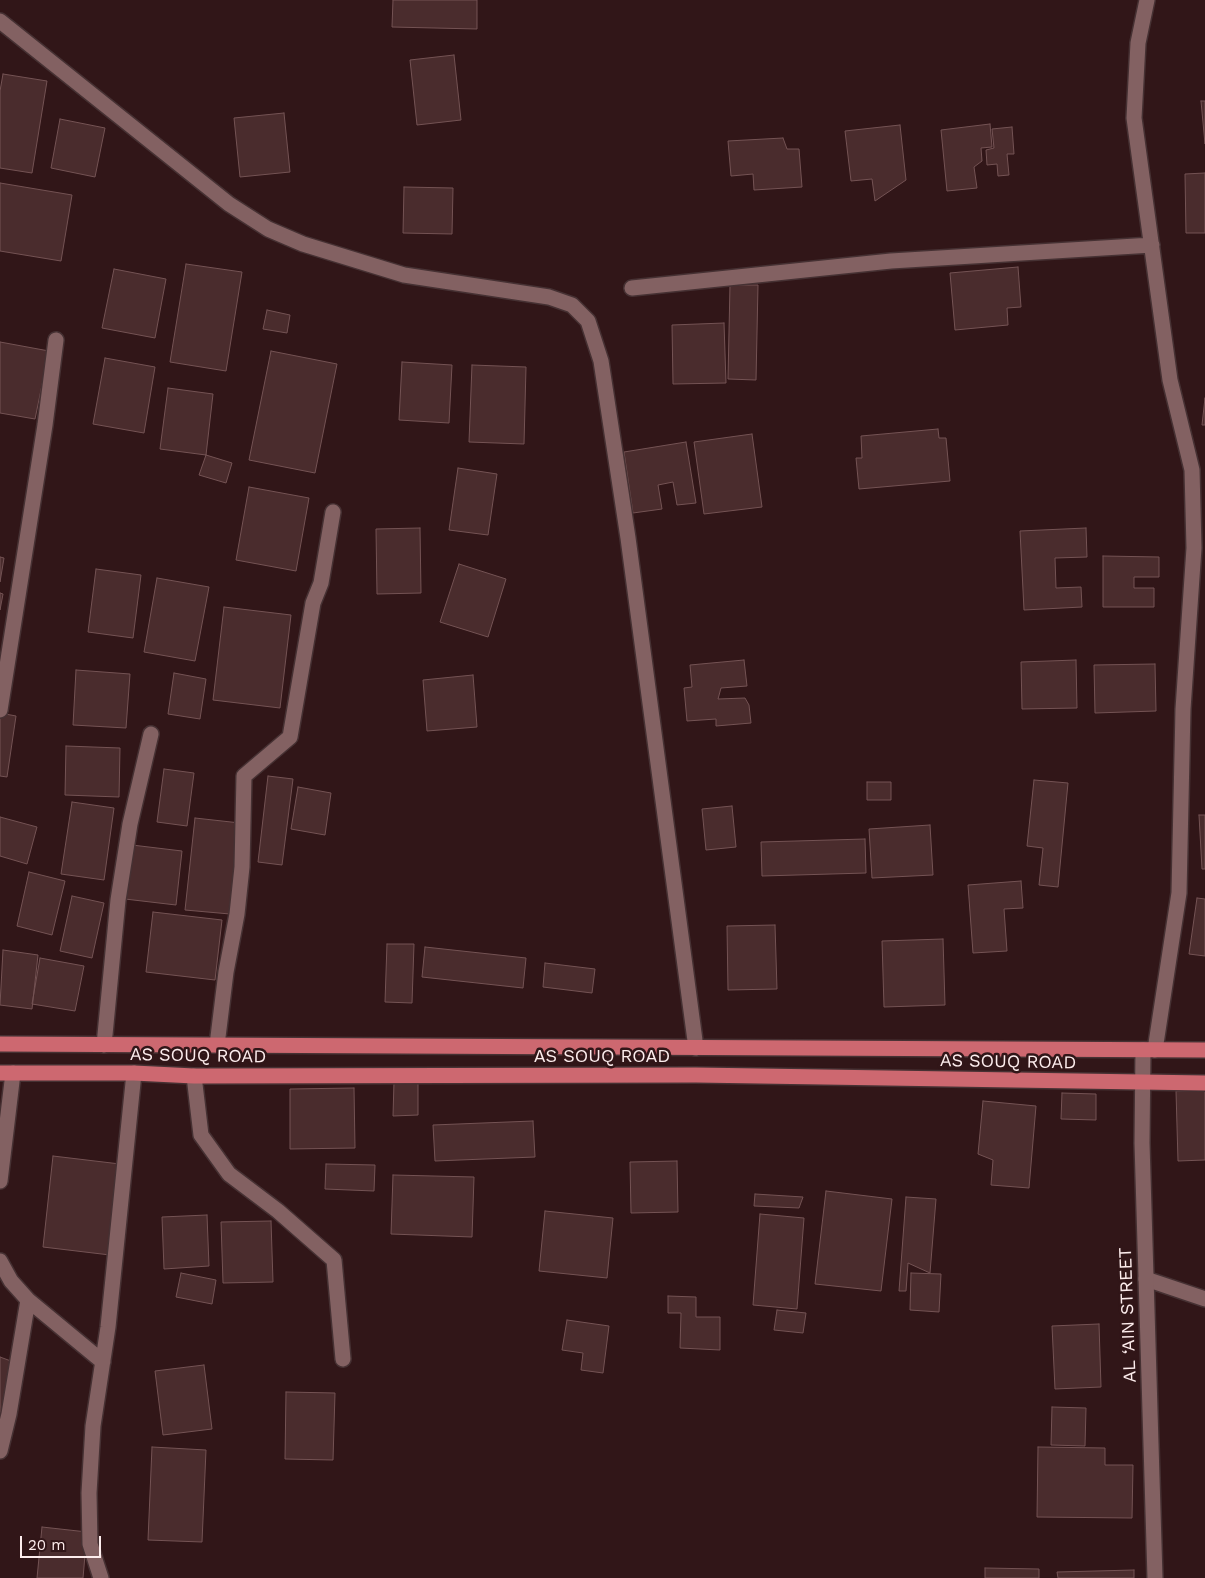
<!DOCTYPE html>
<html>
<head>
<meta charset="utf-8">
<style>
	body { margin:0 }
	#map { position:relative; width:1205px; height:1578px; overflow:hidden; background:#311618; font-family:"Work Sans",sans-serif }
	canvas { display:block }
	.scale { position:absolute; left:20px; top:1536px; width:81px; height:22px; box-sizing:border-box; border:2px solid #fdeded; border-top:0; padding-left:6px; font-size:15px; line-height:18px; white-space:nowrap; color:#fdeded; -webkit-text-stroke:4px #311618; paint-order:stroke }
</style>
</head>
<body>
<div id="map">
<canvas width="1205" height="1578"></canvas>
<div class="scale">20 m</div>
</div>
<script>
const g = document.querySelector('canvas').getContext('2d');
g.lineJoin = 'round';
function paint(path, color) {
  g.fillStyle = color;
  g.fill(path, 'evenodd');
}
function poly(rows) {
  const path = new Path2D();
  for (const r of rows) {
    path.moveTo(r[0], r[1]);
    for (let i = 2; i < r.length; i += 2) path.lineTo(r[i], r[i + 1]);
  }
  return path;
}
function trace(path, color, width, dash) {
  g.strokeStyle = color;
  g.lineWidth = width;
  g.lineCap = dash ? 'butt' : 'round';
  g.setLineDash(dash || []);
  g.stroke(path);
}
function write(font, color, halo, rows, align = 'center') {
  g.font = font + ' "Work Sans",sans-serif';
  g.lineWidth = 5;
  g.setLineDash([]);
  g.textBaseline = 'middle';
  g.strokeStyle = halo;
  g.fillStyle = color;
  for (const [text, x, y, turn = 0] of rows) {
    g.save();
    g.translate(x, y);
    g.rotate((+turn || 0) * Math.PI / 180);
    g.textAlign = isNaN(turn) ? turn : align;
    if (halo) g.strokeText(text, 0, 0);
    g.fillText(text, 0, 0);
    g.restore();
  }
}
const building = poly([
	[393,0,477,0,477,29,392,27,393,0],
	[454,55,461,120,417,125,410,60,454,55],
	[3,74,47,81,32,173,0,168,0,91,3,74],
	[1201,101,1205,101,1205,144,1201,101],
	[284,113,290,172,240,177,234,118,284,113],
	[60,119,105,128,95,177,51,168,60,119],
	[990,124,992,147,981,148,982,161,974,167,977,188,947,191,941,130,990,124],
	[900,125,906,180,875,201,872,179,851,181,845,131,900,125],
	[1012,127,1014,154,1007,154,1009,175,998,176,997,164,987,165,986,150,994,148,992,129,1012,127],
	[783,138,787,149,799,149,802,187,754,190,753,174,731,176,728,141,783,138],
	[1205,173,1205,233,1186,233,1185,174,1205,173],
	[0,183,72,195,61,261,0,251,0,183],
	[404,187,453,188,452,234,403,233,404,187],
	[186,264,242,272,226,371,170,362,186,264],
	[1018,267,1021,307,1007,308,1008,325,955,330,950,273,1018,267],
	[114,269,166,279,155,338,102,328,114,269],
	[730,285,758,285,756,380,728,379,730,285],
	[267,310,290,315,287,333,263,329,267,310],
	[724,323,726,383,673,384,672,325,724,323],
	[0,342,49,351,35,419,0,413,0,342],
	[271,351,337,364,315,473,249,460,271,351],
	[105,358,155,367,144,433,93,424,105,358],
	[402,362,452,365,449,423,399,420,402,362],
	[472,365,526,367,524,444,469,442,472,365],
	[168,388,213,394,206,455,160,449,168,388],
	[1205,398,1205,425,1202,425,1205,398],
	[938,429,939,438,946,438,950,481,859,489,856,458,862,458,861,436,938,429],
	[752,434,762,507,704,514,694,442,752,434],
	[686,442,696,503,677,505,673,482,658,485,662,509,633,513,624,452,686,442],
	[206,455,232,463,226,483,199,475,206,455],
	[458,468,497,474,488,535,449,530,458,468],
	[249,487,309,498,296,571,236,560,249,487],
	[420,528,421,593,377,594,376,529,420,528],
	[1086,528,1087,557,1055,558,1056,588,1081,587,1082,607,1024,610,1020,531,1086,528],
	[1103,556,1159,557,1159,577,1134,577,1134,588,1154,588,1154,607,1103,607,1103,556],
	[0,557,4,558,0,582,0,557],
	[459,564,506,579,488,637,440,622,459,564],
	[96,569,141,575,133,638,88,632,96,569],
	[157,578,209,587,195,661,144,652,157,578],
	[0,593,3,594,0,610,0,593],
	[224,607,291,615,280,708,213,700,224,607],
	[744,660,747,686,721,688,718,699,745,698,749,705,751,723,716,726,716,719,687,721,684,688,692,687,690,665,744,660],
	[1076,660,1077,708,1022,709,1021,662,1076,660],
	[1155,664,1156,711,1095,713,1094,665,1155,664],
	[76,670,130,674,126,728,73,725,76,670],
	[174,673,206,679,200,719,168,714,174,673],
	[473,675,477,727,427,731,423,680,473,675],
	[0,713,16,716,7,777,0,776,0,713],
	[66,746,120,748,119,797,65,795,66,746],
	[164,769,194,773,187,826,157,822,164,769],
	[268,776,293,779,282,865,258,862,268,776],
	[1034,780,1068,783,1058,887,1039,885,1043,848,1027,846,1034,780],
	[867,782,891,782,891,800,867,800,867,782],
	[298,787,331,793,325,835,291,829,298,787],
	[72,802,114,808,104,880,61,874,72,802],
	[732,806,736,847,706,850,702,809,732,806],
	[1199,815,1205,815,1205,869,1202,869,1199,815],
	[0,817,37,827,27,864,0,856,0,817],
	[195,818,240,823,230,914,185,910,195,818],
	[930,825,933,875,872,878,869,829,930,825],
	[865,839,866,873,762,876,761,842,865,839],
	[132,845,182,851,176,905,125,899,132,845],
	[29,872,65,881,52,935,17,926,29,872],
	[1021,881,1023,908,1004,909,1007,951,973,953,968,885,1021,881],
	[72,896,104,903,92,958,60,951,72,896],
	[1197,898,1205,899,1205,956,1189,954,1197,898],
	[153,912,222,920,215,980,146,972,153,912],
	[775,925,777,989,728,990,727,926,775,925],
	[943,939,945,1005,884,1007,882,941,943,939],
	[387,944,414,944,412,1003,385,1002,387,944],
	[425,947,526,958,523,988,422,977,425,947],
	[3,950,38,955,32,1009,0,1005,3,950],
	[40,958,84,966,75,1011,32,1004,40,958],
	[545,963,595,969,592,993,543,987,545,963],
	[394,1082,418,1083,418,1115,393,1116,394,1082],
	[354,1088,355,1148,290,1149,290,1089,354,1088],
	[1205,1090,1205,1160,1178,1161,1176,1091,1205,1090],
	[1062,1093,1096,1094,1096,1120,1061,1119,1062,1093],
	[983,1101,1036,1106,1029,1188,991,1185,993,1160,978,1154,983,1101],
	[533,1121,535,1157,435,1161,433,1125,533,1121],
	[53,1156,120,1164,110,1255,43,1247,53,1156],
	[677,1161,678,1212,631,1213,630,1162,677,1161],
	[326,1164,375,1165,374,1191,325,1189,326,1164],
	[393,1175,474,1177,472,1237,391,1234,393,1175],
	[826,1191,892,1199,881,1291,815,1284,826,1191],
	[755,1194,803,1197,799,1208,754,1206,755,1194],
	[906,1197,936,1199,930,1273,908,1263,906,1291,899,1291,906,1197],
	[545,1211,613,1218,607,1278,539,1271,545,1211],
	[760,1214,804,1218,797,1309,753,1305,760,1214],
	[207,1215,209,1266,164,1269,162,1217,207,1215],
	[271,1221,273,1282,223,1283,221,1222,271,1221],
	[181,1273,216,1280,212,1304,176,1297,181,1273],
	[911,1273,941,1274,939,1312,910,1310,911,1273],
	[668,1296,696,1297,696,1317,720,1317,720,1350,680,1348,681,1313,668,1313,668,1296],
	[777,1310,806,1313,803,1333,774,1330,777,1310],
	[567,1320,609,1326,603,1373,581,1370,583,1353,562,1350,567,1320],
	[1099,1324,1101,1387,1055,1389,1052,1326,1099,1324],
	[0,1357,19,1364,0,1413,0,1357],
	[204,1365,212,1429,163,1435,155,1371,204,1365],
	[286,1392,335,1393,333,1460,285,1459,286,1392],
	[1052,1407,1086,1408,1085,1446,1051,1445,1052,1407],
	[152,1447,206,1450,202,1542,148,1540,152,1447],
	[1038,1447,1105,1448,1105,1465,1133,1465,1132,1518,1037,1517,1038,1447],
	[42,1527,87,1532,83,1578,37,1578,42,1527],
	[985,1568,1039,1569,1039,1578,985,1578,985,1568],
	[1134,1570,1134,1578,1058,1578,1057,1572,1134,1570]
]);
paint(building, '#4a2c2d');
trace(building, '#745354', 1);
const minor = poly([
	[1147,0,1138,43,1134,118,1170,380,1192,470,1194,548,1183,709,1179,893,1155,1050],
	[0,21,229,204,268,229,303,244,404,275,549,297,572,305,588,321,601,361,628,538,696,1048],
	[632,288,891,261,1152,245],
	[0,710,45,425,56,340],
	[104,1045,118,900,130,824,151,734],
	[217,1045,226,972,237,914,242,867,244,776,290,737,313,603,321,583,333,512],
	[194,1076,201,1135,229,1174,278,1211,334,1260,343,1359],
	[0,1181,13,1073],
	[0,1261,11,1281,28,1300,103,1362],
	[1146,1279,1205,1299],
	[0,1451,9,1414,28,1300],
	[101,1578,90,1544,89,1493,93,1426,108,1327,134,1073]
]);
const tertiary = poly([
	[1143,1050,1142,1143,1155,1578]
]);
const primary = poly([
	[0,1044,1205,1050],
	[0,1073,134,1073,194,1076,696,1075,1205,1083]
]);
trace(minor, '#463133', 18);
trace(tertiary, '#463133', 18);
trace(primary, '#463133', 18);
trace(minor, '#836162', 15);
trace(tertiary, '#836162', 15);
trace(primary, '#cd6870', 15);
write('18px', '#fdeded', '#311618', [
	["AS SOUQ ROAD",198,1056,1],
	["AS SOUQ ROAD",602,1057],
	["AS SOUQ ROAD",1008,1062,1],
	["AL ‘AIN STREET",1128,1315,-92]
]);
</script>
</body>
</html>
